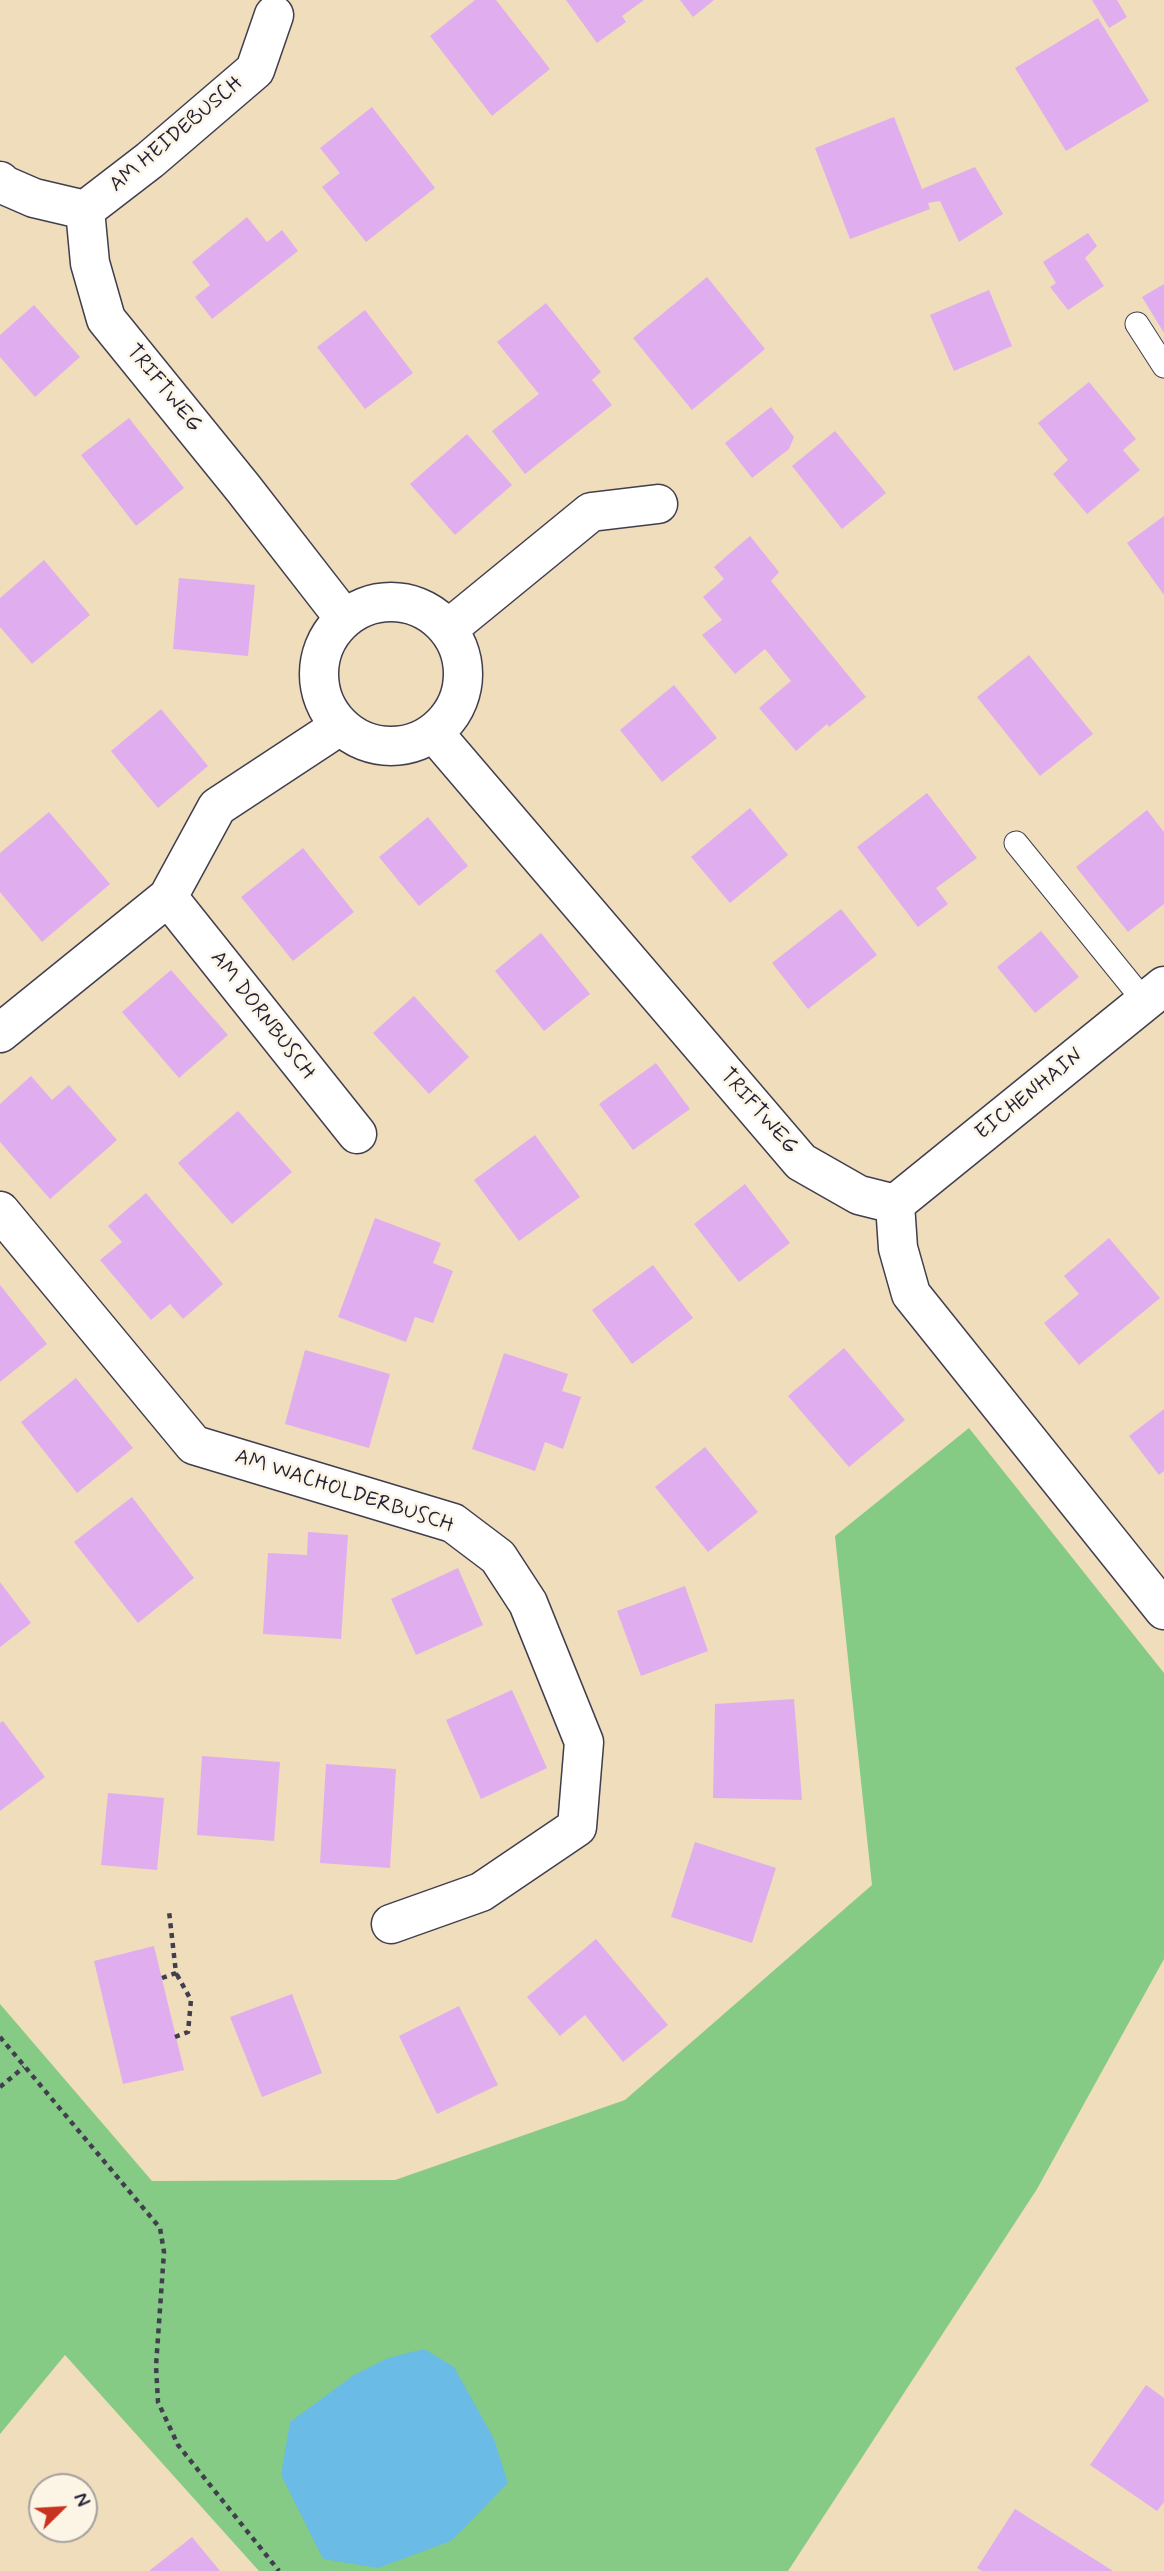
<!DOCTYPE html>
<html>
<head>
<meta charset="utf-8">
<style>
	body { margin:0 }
	#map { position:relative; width:1164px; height:2571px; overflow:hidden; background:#efddbb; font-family:Mynerve,sans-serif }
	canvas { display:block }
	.north { position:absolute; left:28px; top:2473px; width:70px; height:70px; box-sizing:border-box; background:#fcf5e5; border:2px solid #a5a1a1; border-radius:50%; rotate:66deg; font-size:19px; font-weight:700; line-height:28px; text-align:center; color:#22223b }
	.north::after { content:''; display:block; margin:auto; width:24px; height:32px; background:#c8321e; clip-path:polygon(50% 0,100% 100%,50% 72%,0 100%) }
</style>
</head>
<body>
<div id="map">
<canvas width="1164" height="2571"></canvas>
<div class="north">N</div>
</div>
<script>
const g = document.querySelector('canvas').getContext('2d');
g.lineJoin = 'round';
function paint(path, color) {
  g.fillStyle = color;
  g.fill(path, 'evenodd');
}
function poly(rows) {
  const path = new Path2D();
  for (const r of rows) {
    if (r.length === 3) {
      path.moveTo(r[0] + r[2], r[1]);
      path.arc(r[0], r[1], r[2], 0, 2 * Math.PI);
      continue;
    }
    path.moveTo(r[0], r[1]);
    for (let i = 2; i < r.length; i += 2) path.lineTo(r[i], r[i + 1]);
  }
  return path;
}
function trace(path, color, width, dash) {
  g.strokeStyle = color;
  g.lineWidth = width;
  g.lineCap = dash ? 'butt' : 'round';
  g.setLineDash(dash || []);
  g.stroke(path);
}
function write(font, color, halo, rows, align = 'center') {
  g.font = font + ' Mynerve,sans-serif';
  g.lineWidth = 5;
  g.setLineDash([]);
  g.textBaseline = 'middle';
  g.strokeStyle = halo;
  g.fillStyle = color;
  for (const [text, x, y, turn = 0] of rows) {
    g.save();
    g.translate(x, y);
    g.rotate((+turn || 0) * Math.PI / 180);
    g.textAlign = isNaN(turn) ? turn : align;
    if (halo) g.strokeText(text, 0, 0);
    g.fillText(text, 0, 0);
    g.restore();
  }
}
paint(poly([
	[969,1428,1164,1673,1164,1959,1037,2189,788,2571,259,2571,65,2355,0,2434,0,2004,152,2181,395,2180,625,2100,872,1885,835,1536]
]), '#85cb85');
paint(poly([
	[424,2349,454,2367,494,2439,508,2483,451,2541,378,2568,323,2559,281,2475,290,2422,354,2375,388,2358]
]), '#6abbe5');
paint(poly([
	[475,0,496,0,550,69,492,116,430,36],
	[566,0,644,0,622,16,626,22,597,43],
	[680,0,714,0,693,17],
	[1092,0,1117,0,1127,17,1109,28],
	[1098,18,1149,101,1066,151,1015,68],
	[372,107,435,188,366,242,322,187,340,173,320,148],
	[894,117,922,189,975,167,1003,214,959,242,940,201,928,203,930,209,850,239,815,148],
	[247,217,267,242,282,230,298,251,212,319,195,297,210,285,192,262],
	[1088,233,1097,246,1085,258,1104,286,1068,310,1050,287,1056,283,1043,262],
	[707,277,765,349,692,410,633,338],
	[1164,284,1164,333,1142,297],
	[989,290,1012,346,954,371,930,315],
	[546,303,601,372,592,380,612,405,525,474,492,431,539,394,497,342],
	[34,305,80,357,35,397,0,357,0,335],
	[365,310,413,373,365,409,317,347],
	[1089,382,1136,439,1123,450,1140,470,1087,514,1053,474,1068,460,1038,423],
	[771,407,794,437,789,449,752,478,725,443],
	[129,418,184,488,136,526,81,455],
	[835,431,886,493,842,529,792,466],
	[467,434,512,485,455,535,410,484],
	[1164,516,1164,595,1127,543],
	[750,536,779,572,771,581,866,697,829,727,827,724,796,751,759,708,791,681,765,649,735,674,702,635,722,620,703,597,724,579,714,567],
	[44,560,90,615,32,664,0,627,0,598],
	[179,578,255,585,248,656,173,649],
	[1029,655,1093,734,1040,776,977,697],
	[674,685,717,738,662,782,620,730],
	[161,709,208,766,158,808,111,751],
	[927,793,977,858,936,888,948,904,918,927,857,847],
	[750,808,788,855,730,903,691,857],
	[1147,810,1164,832,1164,904,1128,932,1076,867],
	[49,812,110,884,42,942,0,892,0,853],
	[428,817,468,866,419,906,379,857],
	[303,848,354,912,293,961,241,897],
	[841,909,877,955,808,1009,772,963],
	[1041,931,1079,977,1035,1013,997,967],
	[541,933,590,994,544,1031,495,971],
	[171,970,228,1035,179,1078,122,1012],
	[414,996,469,1057,429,1094,373,1033],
	[656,1063,690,1109,633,1150,599,1104],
	[31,1076,52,1100,69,1085,117,1140,50,1199,0,1142,0,1104],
	[238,1111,292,1172,232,1224,178,1163],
	[535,1135,580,1197,519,1241,474,1180],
	[745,1184,790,1243,739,1282,694,1224],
	[146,1193,223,1284,183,1319,170,1304,151,1320,100,1260,122,1242,108,1226],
	[375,1218,441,1243,433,1263,453,1271,433,1323,415,1317,406,1342,338,1317],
	[1109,1238,1160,1298,1079,1365,1044,1323,1079,1294,1064,1276],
	[653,1265,693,1318,632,1364,592,1310],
	[0,1285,47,1344,0,1382],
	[844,1348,905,1420,849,1467,788,1396],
	[305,1350,390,1374,369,1448,285,1424],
	[504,1353,568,1374,562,1391,581,1397,563,1449,545,1442,535,1471,472,1449],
	[76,1378,133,1448,77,1493,21,1422],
	[1164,1409,1164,1471,1159,1475,1129,1436],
	[705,1447,758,1512,708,1552,655,1487],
	[132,1497,194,1578,138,1623,74,1542],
	[308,1532,348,1535,341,1639,263,1634,268,1553,307,1555],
	[458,1568,483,1625,416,1655,391,1599],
	[0,1582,31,1623,0,1647],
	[685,1586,708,1651,641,1676,617,1611],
	[512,1690,547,1768,481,1799,446,1720],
	[794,1699,802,1800,713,1798,715,1704],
	[3,1721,45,1777,0,1811,0,1723],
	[202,1756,280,1762,274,1841,197,1835],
	[326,1764,396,1769,390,1868,320,1863],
	[108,1793,164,1798,157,1870,101,1865],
	[695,1842,776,1868,752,1943,671,1917],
	[596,1939,668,2025,623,2062,585,2015,560,2036,527,1997],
	[154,1946,184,2070,123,2084,94,1961],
	[292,1994,322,2073,262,2097,230,2017],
	[459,2006,498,2085,437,2114,399,2036],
	[1146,2385,1164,2398,1164,2502,1157,2511,1090,2465],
	[1015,2509,1113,2571,982,2571,977,2568],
	[192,2537,220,2571,149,2571]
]), '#e0aeef');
const lane = poly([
	[1137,324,1164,366],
	[1016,843,1145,1002]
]);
const street = poly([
	[0,181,4,185,34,198,85,210,90,263,106,319,243,488,344,618],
	[85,210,150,160,255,70,274,15],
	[391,674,72],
	[448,629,591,512,658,504],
	[434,733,801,1162,859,1195,895,1204,898,1248,911,1294,1164,1610],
	[168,897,357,1134],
	[0,1033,168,897,217,807,340,726],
	[895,1204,1164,986],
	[0,1211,194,1445,453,1523,498,1557,528,1603,584,1742,577,1827,481,1892,391,1924]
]);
trace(lane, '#413e4e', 25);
trace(street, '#413e4e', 41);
trace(poly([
	[162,1978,176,1973,169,1911],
	[0,2037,160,2228,164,2252,156,2366,158,2402,178,2445,279,2571],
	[175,2037,188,2032,191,2000,176,1973],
	[0,2087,24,2067]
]), '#413e4e', 4.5, [5, 5]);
trace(lane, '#fff', 23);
trace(street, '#fff', 38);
write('21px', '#22223b', '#fcf5e5', [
	["AM HEIDEBUSCH",177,135,-40],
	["TRIFTWEG",163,389,51],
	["AM DORNBUSCH",262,1016,52],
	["EICHENHAIN",1030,1095,-39],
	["TRIFTWEG",758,1112,49],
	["AM WACHOLDERBUSCH",344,1492,18]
]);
</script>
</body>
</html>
